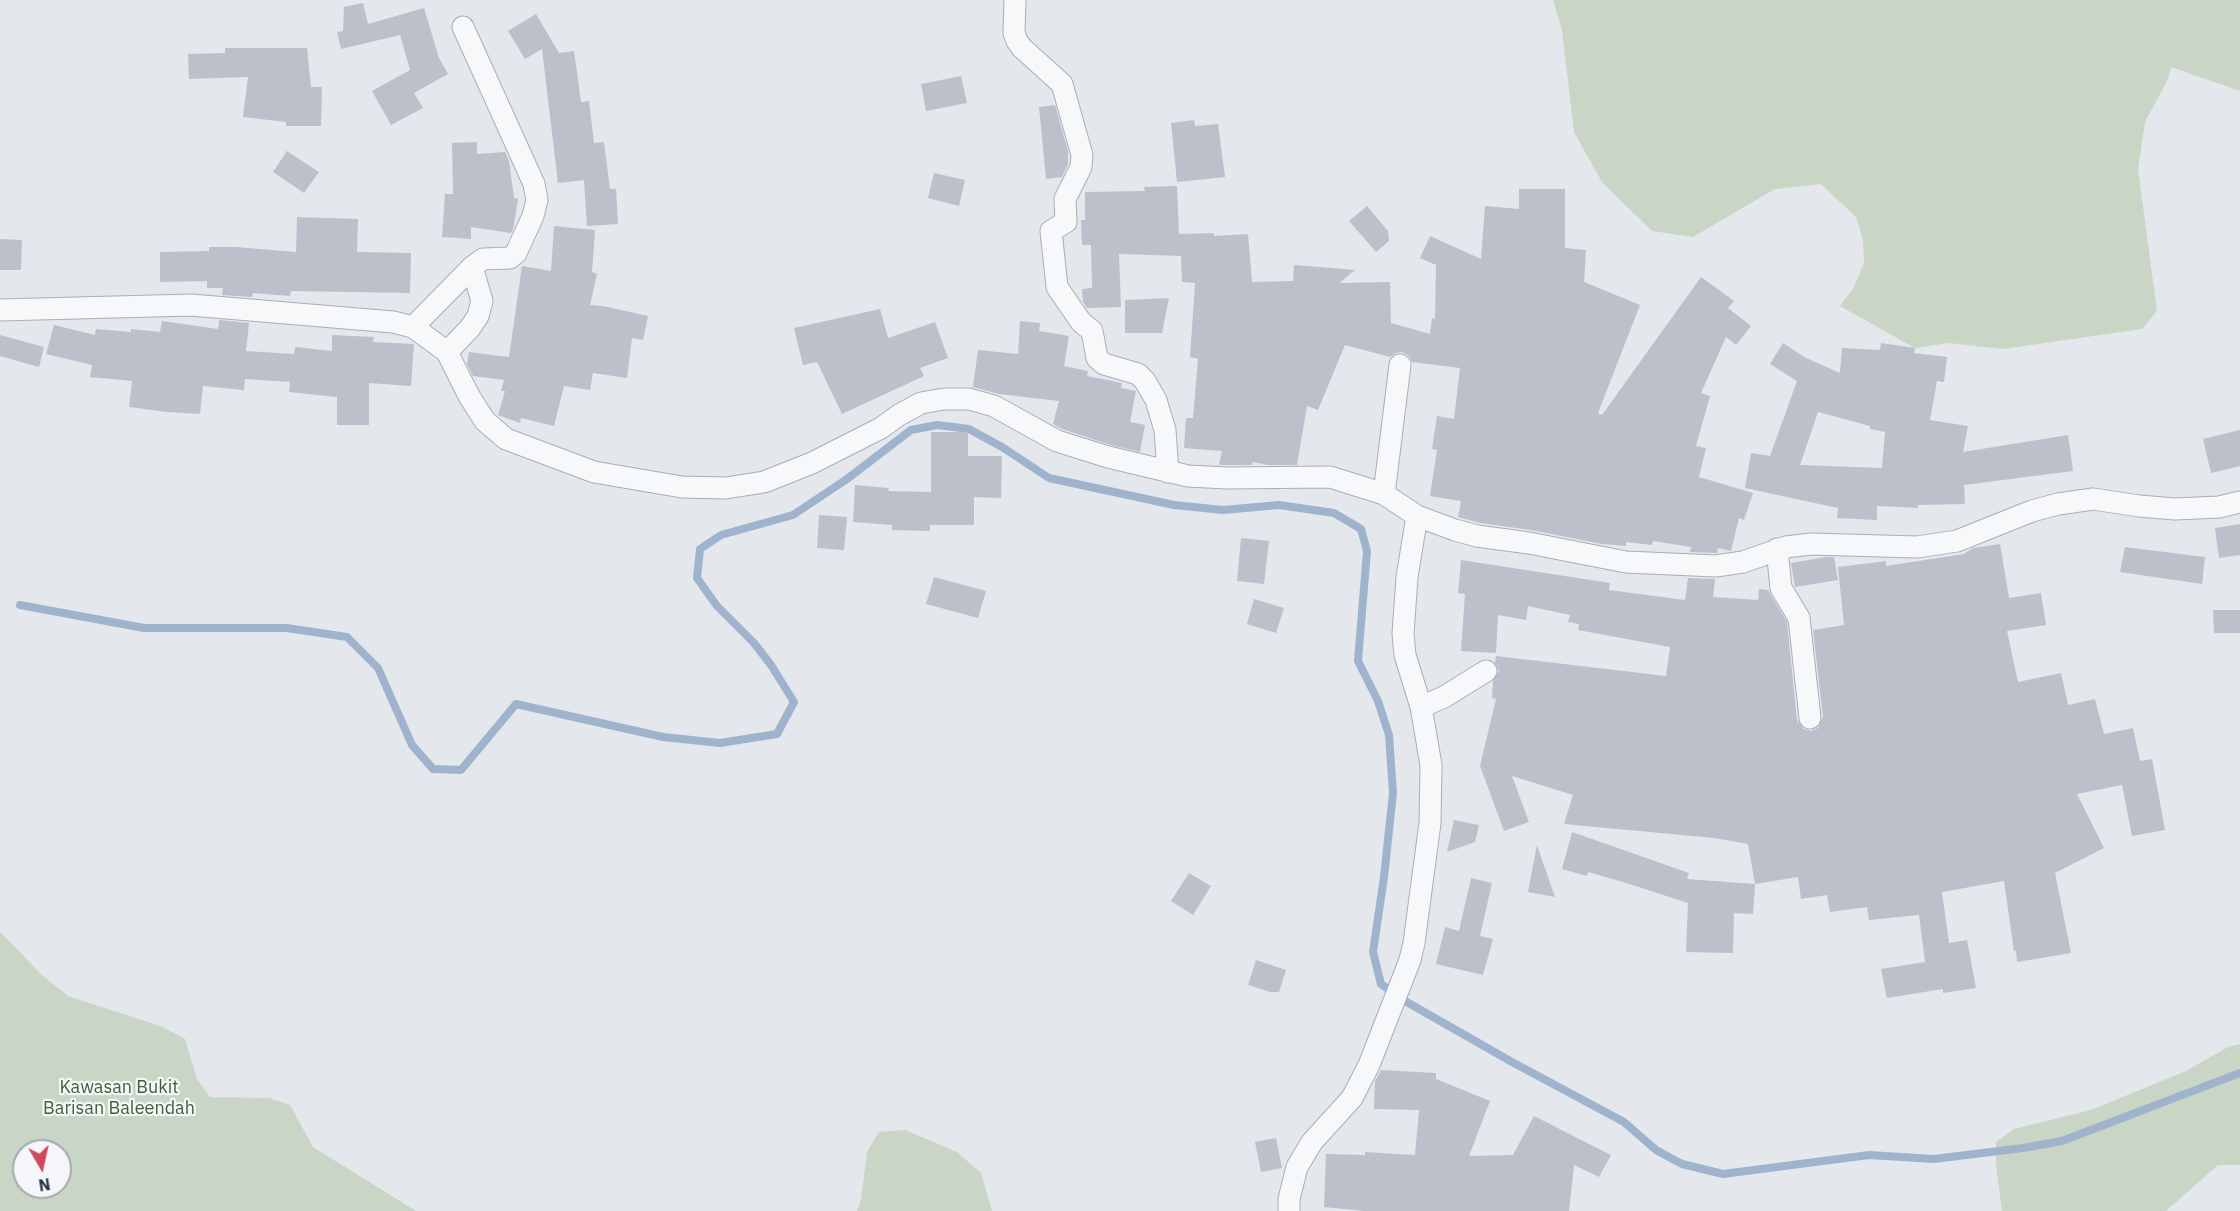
<!DOCTYPE html>
<html>
<head>
<meta charset="utf-8">
<style>
	body { margin:0 }
	#map { position:relative; width:2240px; height:1211px; overflow:hidden; background:#e4e7ec; font-family:"IBM Plex Sans",sans-serif }
	canvas { display:block }
	.north { position:absolute; left:12px; top:1139px; width:60px; height:60px; box-sizing:border-box; background:#f4f6f9; border:2px solid #a4a8b1; border-radius:50%; rotate:171deg; font-size:16px; font-weight:700; line-height:24px; text-align:center; color:#2b3445 }
	.north::after { content:''; display:block; margin:auto; width:21px; height:27px; background:#d1495b; clip-path:polygon(50% 0,100% 100%,50% 72%,0 100%) }
</style>
</head>
<body>
<div id="map">
<canvas width="2240" height="1211"></canvas>
<div class="north">N</div>
</div>
<script>
const g = document.querySelector('canvas').getContext('2d');
g.lineJoin = 'round';
function paint(path, color) {
  g.fillStyle = color;
  g.fill(path, 'evenodd');
}
function poly(rows) {
  const path = new Path2D();
  for (const r of rows) {
    path.moveTo(r[0], r[1]);
    for (let i = 2; i < r.length; i += 2) path.lineTo(r[i], r[i + 1]);
  }
  return path;
}
function trace(path, color, width, dash) {
  g.strokeStyle = color;
  g.lineWidth = width;
  g.lineCap = dash ? 'butt' : 'round';
  g.setLineDash(dash || []);
  g.stroke(path);
}
function write(font, color, halo, rows, align = 'center') {
  g.font = font + ' "IBM Plex Sans",sans-serif';
  g.lineWidth = 4.5;
  g.setLineDash([]);
  g.textBaseline = 'middle';
  g.strokeStyle = halo;
  g.fillStyle = color;
  for (const [text, x, y, turn = 0] of rows) {
    g.save();
    g.translate(x, y);
    g.rotate((+turn || 0) * Math.PI / 180);
    g.textAlign = isNaN(turn) ? turn : align;
    if (halo) g.strokeText(text, 0, 0);
    g.fillText(text, 0, 0);
    g.restore();
  }
}
paint(poly([
	[1553,0,2240,0,2240,91,2171,67,2168,79,2145,122,2138,169,2157,311,2142,329,2003,349,1949,343,1915,348,1840,306,1854,287,1864,263,1863,240,1856,217,1821,184,1775,189,1693,237,1652,231,1602,182,1574,132,1562,30],
	[0,932,43,976,68,996,163,1027,185,1039,197,1079,210,1097,269,1098,290,1105,313,1147,416,1211,0,1211],
	[24,1151,60,1151,60,1187,24,1187],
	[2240,1044,2240,1165,2218,1165,2166,1211,2002,1211,1996,1165,1996,1142,2014,1129,2091,1110,2186,1071,2228,1047],
	[905,1130,957,1152,981,1173,992,1211,857,1211,861,1199,867,1152,879,1132]
]), '#c9d6c5');
trace(poly([
	[20,605,144,628,287,628,347,637,378,668,412,745,433,769,461,770,516,704,663,737,720,743,777,734,794,702,771,665,754,643,717,606,697,578,700,549,721,535,793,515,847,479,911,430,937,425,969,429,1002,447,1049,478,1174,505,1223,510,1279,505,1334,513,1361,529,1367,551,1358,661,1378,701,1389,735,1393,793,1384,877,1373,952,1381,984,1405,1001,1512,1062,1624,1122,1656,1150,1682,1164,1723,1174,1869,1155,1934,1159,2023,1148,2062,1141,2240,1073]
]), '#9fb4cc', 8);
paint(poly([
	[363,3,368,24,424,8,439,58,448,74,414,93,423,108,391,125,372,91,410,70,400,35,341,49,337,32,343,31,344,7],
	[536,14,559,53,574,51,581,102,589,101,594,143,604,142,610,189,616,189,618,224,587,226,584,180,558,183,542,49,525,59,508,31],
	[225,48,307,48,311,87,322,87,321,126,286,126,286,122,243,117,248,77,189,79,188,54,225,53],
	[961,76,967,103,926,111,921,84],
	[1055,105,1068,151,1068,164,1062,177,1046,179,1039,107],
	[1194,120,1195,126,1218,124,1225,177,1177,182,1171,123],
	[477,142,477,154,505,152,509,161,514,198,518,199,513,230,511,233,471,227,471,239,442,237,445,194,453,194,452,143],
	[287,151,319,172,304,193,273,172],
	[934,173,965,180,959,206,928,198],
	[1177,186,1179,234,1214,233,1214,236,1248,234,1252,282,1293,281,1294,265,1355,270,1339,283,1390,282,1391,323,1430,334,1432,318,1435,319,1436,265,1420,258,1430,236,1481,259,1485,206,1519,209,1519,189,1565,189,1565,248,1586,250,1584,282,1640,305,1598,413,1602,415,1701,277,1734,301,1728,308,1751,326,1736,345,1726,337,1701,393,1710,396,1696,446,1706,448,1699,477,1753,493,1744,520,1739,518,1731,551,1718,548,1717,553,1690,552,1691,547,1653,541,1652,545,1626,542,1626,546,1602,544,1531,530,1480,523,1458,517,1461,501,1430,496,1437,450,1432,449,1437,416,1454,419,1460,368,1412,362,1408,355,1402,352,1396,353,1390,357,1345,345,1318,410,1307,406,1297,465,1268,465,1253,462,1252,465,1219,465,1222,451,1184,448,1186,418,1193,418,1198,359,1190,357,1195,283,1182,282,1181,256,1119,254,1121,307,1087,308,1083,302,1082,289,1092,288,1091,245,1082,245,1081,220,1085,220,1085,192,1145,191,1144,187],
	[1367,206,1388,231,1389,241,1376,252,1349,221],
	[297,217,358,219,357,252,411,253,410,293,291,291,290,296,253,293,252,297,222,295,223,288,207,288,207,281,160,282,160,252,209,251,209,247,236,247,296,252],
	[554,226,595,230,592,272,597,274,590,305,603,306,648,316,643,340,632,338,627,378,593,373,590,390,564,386,554,426,521,418,520,423,498,415,505,391,501,391,504,380,473,376,467,364,469,352,509,357,522,266,551,271],
	[0,239,22,240,21,270,0,270],
	[1169,298,1162,333,1125,333,1125,300],
	[880,309,888,338,935,322,948,358,920,368,924,376,842,414,817,362,803,365,794,328],
	[219,320,249,323,246,351,294,354,295,347,332,351,332,335,374,337,373,342,414,344,411,386,369,383,369,425,337,425,337,397,289,392,290,382,245,379,244,390,203,386,200,414,167,412,129,407,132,381,90,377,92,365,46,354,54,325,95,335,96,329,131,332,131,329,160,332,162,321,218,329],
	[1020,321,1040,323,1039,331,1069,336,1064,366,1088,371,1087,376,1122,383,1121,388,1136,391,1130,422,1145,425,1140,452,1111,445,1062,429,1053,424,1059,401,999,394,973,387,978,350,1018,354],
	[0,335,44,347,39,367,0,356],
	[1783,343,1806,358,1840,373,1842,348,1880,350,1881,343,1915,348,1914,353,1947,357,1944,382,1937,381,1930,420,1968,426,1963,452,2068,435,2073,471,1964,485,1965,504,1918,505,1918,508,1877,506,1877,520,1837,518,1838,508,1745,488,1751,453,1770,456,1797,381,1770,364],
	[1818,412,1870,426,1870,429,1885,432,1882,468,1800,465],
	[2240,430,2240,466,2211,473,2203,439],
	[931,432,968,432,968,456,1002,456,1001,498,974,497,974,525,930,525,930,531,892,530,892,525,853,522,855,485,889,488,888,491,931,492],
	[819,515,847,517,844,550,817,548],
	[2240,524,2240,555,2219,558,2215,528],
	[1241,538,1269,541,1264,584,1237,581],
	[2000,544,2009,598,2041,593,2046,625,2007,631,2018,682,2061,673,2068,705,2095,699,2104,734,2133,728,2140,761,2152,759,2165,830,2132,836,2122,785,2077,794,2104,848,2055,873,2071,953,2017,962,2016,951,2014,951,2004,881,1942,892,1949,943,1967,940,1976,988,1943,993,1943,989,1887,998,1881,969,1925,962,1919,915,1869,920,1867,907,1830,912,1827,895,1801,899,1798,877,1755,884,1748,844,1714,838,1564,824,1573,795,1512,776,1529,822,1504,831,1480,766,1496,699,1492,698,1493,681,1499,671,1495,663,1496,656,1666,676,1670,647,1578,630,1579,624,1568,622,1570,615,1528,606,1526,620,1498,615,1496,653,1461,651,1465,594,1458,593,1461,560,1610,583,1609,590,1685,600,1688,578,1715,579,1713,597,1758,600,1759,589,1768,590,1787,622,1797,720,1804,729,1811,731,1818,728,1823,717,1813,630,1844,625,1838,567,1886,561,1886,566,1964,554,1973,548],
	[2125,547,2205,557,2202,584,2120,572],
	[1826,557,1834,557,1838,580,1795,587,1791,563],
	[934,577,986,591,978,618,926,604],
	[1254,599,1284,608,1276,633,1247,624],
	[2213,610,2240,610,2240,633,2214,633],
	[1454,820,1479,825,1475,842,1447,852],
	[1572,832,1689,873,1687,879,1755,884,1753,914,1734,913,1733,953,1686,952,1688,903,1623,882,1588,872,1587,876,1562,869],
	[1537,845,1555,897,1528,892],
	[1189,873,1211,886,1193,915,1171,901],
	[1471,878,1492,883,1480,936,1493,939,1483,975,1436,964,1445,927,1459,931],
	[1256,960,1286,970,1279,992,1270,992,1248,985],
	[1381,1070,1436,1073,1436,1079,1490,1101,1469,1156,1513,1155,1534,1116,1611,1155,1599,1177,1574,1165,1569,1211,1364,1211,1324,1207,1326,1154,1365,1155,1365,1152,1415,1155,1419,1110,1374,1109,1375,1081],
	[1276,1138,1282,1168,1261,1172,1255,1142]
]), '#bbc0ca');
const minor = poly([
	[1015,0,1014,33,1017,41,1022,48,1062,84,1082,155,1081,167,1065,199,1066,222,1051,231,1057,287,1081,322,1092,331,1097,358,1104,364,1138,374,1145,381,1156,400,1165,430,1168,472],
	[0,310,191,305,393,322,413,327,447,352,469,396,485,421,506,439,594,472,682,487,726,488,764,482,812,463,881,428,899,415,921,403,944,399,969,399,994,406,1057,441,1108,457,1188,476,1227,478,1330,477,1384,494,1417,516,1407,577,1403,634,1405,655,1421,707,1431,765,1430,823,1414,943,1410,960,1369,1065,1352,1098,1312,1142,1297,1167,1289,1199,1289,1211],
	[413,327,472,267],
	[447,352,470,328,478,316,482,301,472,267,483,259,510,258,516,253,533,216,537,200,534,184,463,27],
	[1384,494,1400,365],
	[1417,516,1455,530,1477,536,1529,543,1626,562,1716,566,1743,562,1786,547,1811,544,1917,547,1957,541,2032,511,2058,504,2093,499,2139,506,2175,509,2219,507,2240,502],
	[1777,549,1781,588,1799,618,1810,718],
	[1421,707,1444,697,1486,671]
]);
trace(minor, '#a9aeb7', 23);
trace(minor, '#f7f8fa', 21);
write('18px', '#3f6138', '#f4f6f9', [
	["Kawasan Bukit",119,1088],
	["Barisan Baleendah",119,1109]
]);
</script>
</body>
</html>
